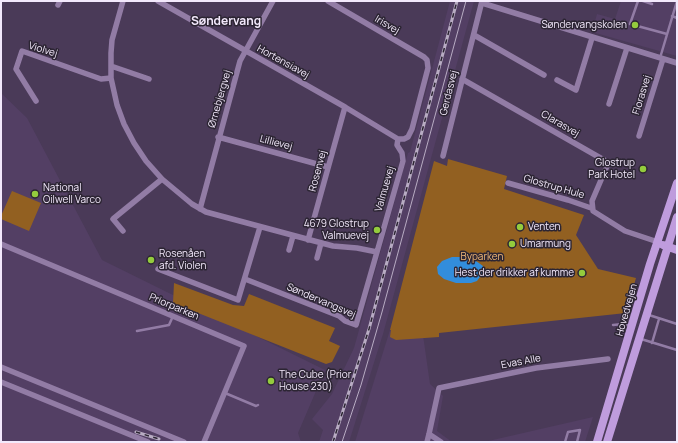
<!DOCTYPE html>
<html>
<head>
<meta charset="utf-8">
<style>
	body { margin:0 }
	#map { position:relative; width:678px; height:443px; overflow:hidden; background:#4a3a58; font-family:Manrope,sans-serif }
	canvas { display:block }
	.frame { position:absolute; inset:0; border:2px solid #f3e9fc; pointer-events:none }
</style>
</head>
<body>
<div id="map">
<canvas width="678" height="443"></canvas>
<div class="frame"></div>
</div>
<script>
const g = document.querySelector('canvas').getContext('2d');
g.lineJoin = 'round';
function paint(path, color) {
  g.fillStyle = color;
  g.fill(path, 'evenodd');
}
function poly(rows) {
  const path = new Path2D();
  for (const r of rows) {
    path.moveTo(r[0], r[1]);
    for (let i = 2; i < r.length; i += 2) path.lineTo(r[i], r[i + 1]);
  }
  return path;
}
function trace(path, color, width, dash) {
  g.strokeStyle = color;
  g.lineWidth = width;
  g.lineCap = dash ? 'butt' : 'round';
  g.setLineDash(dash || []);
  g.stroke(path);
}
function write(font, color, halo, rows, align = 'center') {
  g.font = font + ' Manrope,sans-serif';
  g.lineWidth = 3;
  g.setLineDash([]);
  g.textBaseline = 'middle';
  g.strokeStyle = halo;
  g.fillStyle = color;
  for (const [text, x, y, turn = 0] of rows) {
    g.save();
    g.translate(x, y);
    g.rotate((+turn || 0) * Math.PI / 180);
    g.textAlign = isNaN(turn) ? turn : align;
    if (halo) g.strokeText(text, 0, 0);
    g.fillText(text, 0, 0);
    g.restore();
  }
}
paint(poly([
	[450,1,474,1,383,334,349,442,319,442,323,430,312,419,332,394,354,348,408,153,410,152],
	[621,1,677,1,677,56,592,32,597,14,615,19],
	[1,93,27,118,102,260,325,370,298,433,301,442,1,442],
	[390,330,423,335,430,384,443,396,437,431,452,442,355,442],
	[593,417,585,442,484,442]
]), '#533f64');
paint(poly([
	[448,159,507,176,504,189,584,215,576,235,598,269,636,278,626,313,439,333,439,337,396,340,390,337,391,330,390,330,434,161,447,166],
	[12,191,41,203,29,231,1,219,1,216],
	[174,283,233,305,244,306,249,294,335,328,329,341,340,346,332,362,326,364,173,303]
]), '#926021');
paint(poly([
	[452,257,462,257,476,261,483,266,482,274,477,281,471,283,456,283,444,279,438,274,437,267,442,261]
]), '#328ddc');
trace(poly([
	[638,1,630,24,667,34],
	[643,1,652,4],
	[672,16,677,18],
	[660,58,677,1],
	[649,315,677,324],
	[613,325,623,324,630,326],
	[137,331,169,325,173,316],
	[641,339,677,350],
	[652,343,659,319],
	[225,393,256,406,258,405],
	[565,442,568,432,580,430,577,442]
]), '#927ca5', 2.5);
trace(poly([
	[123,1,112,40,111,53,111,78,117,105,124,124,134,143,146,161,162,179,192,204,206,212,333,246,357,248,377,252,356,325,345,321,339,316,245,279],
	[158,1,345,107,398,139],
	[328,1,424,57,427,60,428,68,412,129,408,137,404,139,398,139],
	[482,3,677,63],
	[58,5,60,1],
	[474,35,544,75],
	[111,66,149,79],
	[462,79,604,160,607,164,607,166,592,201,593,211,625,231,658,242],
	[557,80,576,90,592,38],
	[36,101,16,69,22,51,101,79,111,78],
	[609,104,627,48],
	[639,136,663,59],
	[218,137,328,167],
	[443,156,482,1],
	[508,183,568,200,591,208],
	[200,209,240,61,273,1],
	[123,231,113,219,162,179],
	[308,240,345,107],
	[1,244,244,346,204,442],
	[289,250,293,236],
	[377,252,403,161,402,153,397,145,398,139],
	[317,258,321,243],
	[158,269,238,300,260,227],
	[1,367,184,442],
	[1,382,148,442],
	[429,434,441,442],
	[427,442,429,434,439,388,536,368,608,359]
]), '#927ca5', 5.5);
trace(poly([
	[663,245,677,250],
	[597,442,650,264,677,183],
	[607,442,677,217]
]), '#bf9cdd', 8);
trace(poly([
	[342,442,361,385,382,312,466,1]
]), '#b8acc3', 1);
const rail = poly([
	[136,432,159,439],
	[333,442,369,329,457,1]
]);
trace(rail, '#b8acc3', 3);
trace(rail, '#2c2533', 1.5, [4.5]);
for (const [x, y, r, color] of [
	[635,25,4,"#94cc3d"],
	[643,169,4,"#94cc3d"],
	[35,194,4,"#94cc3d"],
	[520,227,4,"#94cc3d"],
	[377,230,4,"#94cc3d"],
	[512,244,4,"#94cc3d"],
	[151,260,4,"#94cc3d"],
	[582,273,4,"#94cc3d"],
	[271,381,4,"#94cc3d"]
]) {
  const dot = new Path2D();
  dot.arc(x, y, r, 0, 2 * Math.PI);
  g.fillStyle = color;
  g.fill(dot);
  trace(dot, '#2c2533', 1.5);
}
write('10px', '#f3e9fc', '#2c2533', [
	["Irisvej",387,25,30],
	["Violvej",43,50,17],
	["Hortensiavej",283,62,29],
	["Gerdasvej",449,93,-76],
	["Florasvej",642,95,-73],
	["Ørnebjergvej",220,99,-74],
	["Clarasvej",560,124,30],
	["Lillievej",276,143,15],
	["Rosenvej",318,171,-75],
	["Glostrup Hule",554,187,16],
	["Valmuevej",385,189,-74],
	["Søndervangsvej",321,301,23],
	["Priorparken",174,307,23],
	["Hovedvejen",627,310,-74],
	["Evas Alle",521,362,-11]
]);
write('10px', '#f3e9fc', '#2c2533', [
	["Søndervangskolen",627,25,"right"],
	["Glostrup",635,163,"right"],
	["Park Hotel",635,175,"right"],
	["National",43,188],
	["Oilwell Varco",43,200],
	["4679 Glostrup",369,224,"right"],
	["Valmuevej",369,236,"right"],
	["Venten",528,227],
	["Umarmung",520,244],
	["Rosenåen",159,254],
	["afd. Violen",159,266],
	["Hest der drikker af kumme",574,273,"right"],
	["The Cube (Prior",279,375],
	["House 230)",279,387]
], 'left');
write('10px', '#f2b978', '#2c2533', [
	["Byparken",482,257]
]);
write('bold 12px', '#f3e9fc', '#2c2533', [
	["Søndervang",226,22]
]);
</script>
</body>
</html>
